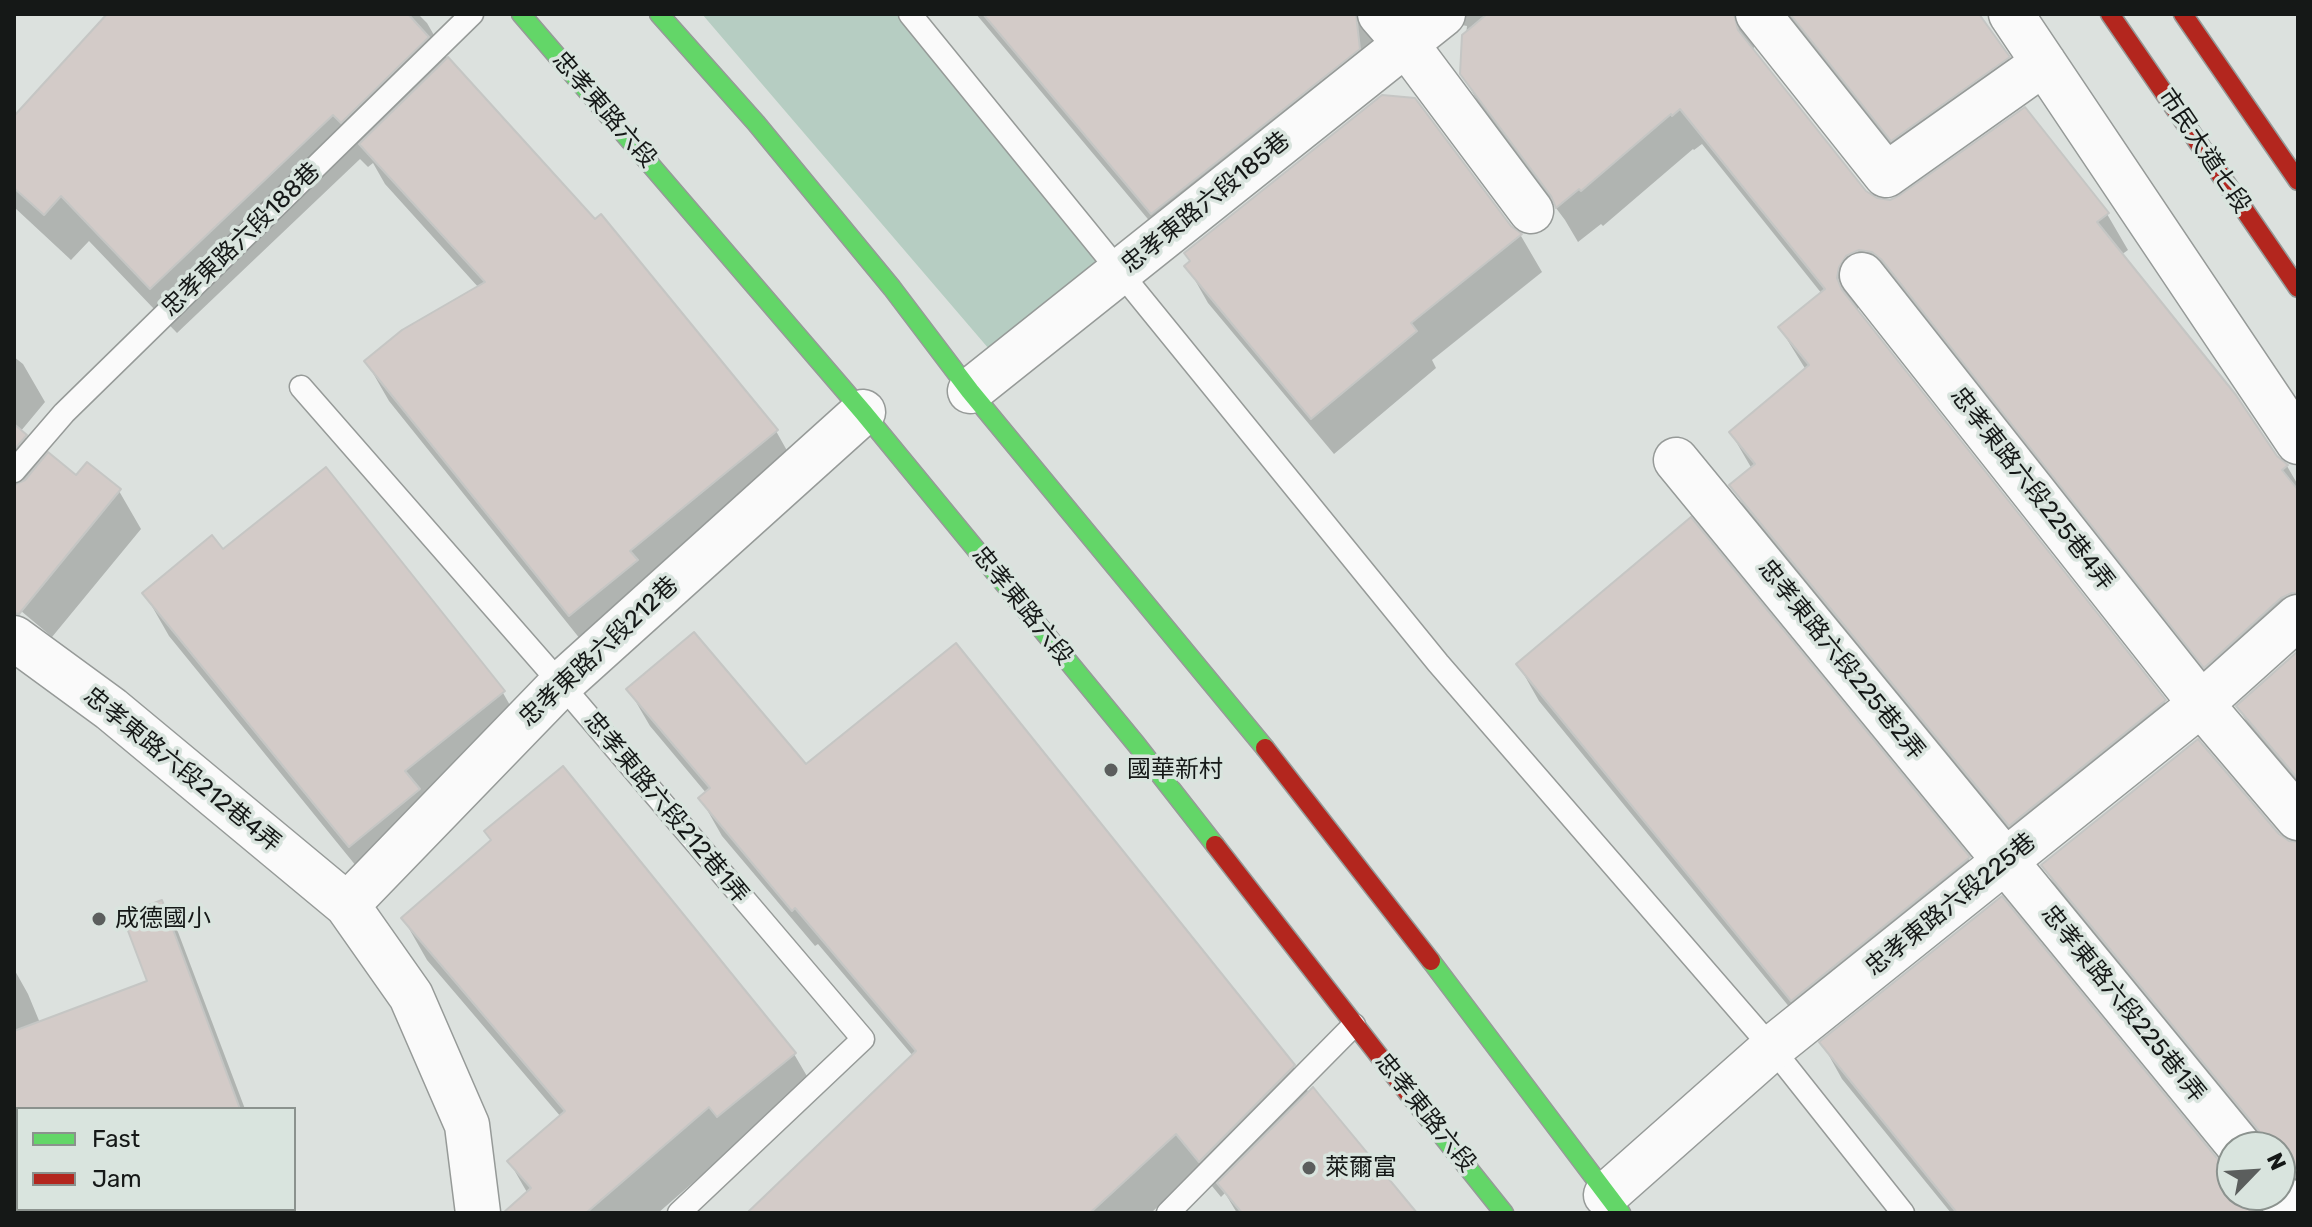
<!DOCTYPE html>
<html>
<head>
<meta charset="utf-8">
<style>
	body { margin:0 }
	#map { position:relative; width:2312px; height:1227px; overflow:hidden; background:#dce1de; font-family:Rubik,sans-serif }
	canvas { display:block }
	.frame { position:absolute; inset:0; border:16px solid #151817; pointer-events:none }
	.legend { position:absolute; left:16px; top:1107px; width:280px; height:104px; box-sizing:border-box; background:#d9e4de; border:2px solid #8b928e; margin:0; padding:10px 14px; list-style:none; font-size:24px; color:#151817 }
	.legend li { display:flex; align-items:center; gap:16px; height:40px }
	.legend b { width:40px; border:2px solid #8b928e }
	.north { position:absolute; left:2216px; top:1131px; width:80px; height:80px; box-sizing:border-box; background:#d9e4de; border:2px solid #8b928e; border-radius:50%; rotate:65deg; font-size:22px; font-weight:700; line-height:32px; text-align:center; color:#151817 }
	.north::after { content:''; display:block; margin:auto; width:28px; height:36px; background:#5b5e5d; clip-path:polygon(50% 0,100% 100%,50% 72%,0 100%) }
</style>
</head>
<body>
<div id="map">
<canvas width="2312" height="1227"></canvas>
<div class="frame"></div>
<ul class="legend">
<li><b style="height:10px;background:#63d668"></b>Fast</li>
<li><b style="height:10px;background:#b3261e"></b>Jam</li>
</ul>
<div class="north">N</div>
</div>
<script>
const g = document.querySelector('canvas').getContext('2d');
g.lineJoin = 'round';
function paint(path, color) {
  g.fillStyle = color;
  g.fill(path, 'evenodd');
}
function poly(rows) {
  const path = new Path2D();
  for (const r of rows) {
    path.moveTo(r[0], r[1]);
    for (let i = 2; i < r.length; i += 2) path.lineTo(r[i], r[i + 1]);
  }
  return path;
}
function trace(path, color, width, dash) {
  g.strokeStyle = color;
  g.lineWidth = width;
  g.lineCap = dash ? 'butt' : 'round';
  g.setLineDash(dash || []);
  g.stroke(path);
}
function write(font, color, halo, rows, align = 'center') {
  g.font = font + ' Rubik,"Noto Sans TC",sans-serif';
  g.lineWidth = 7;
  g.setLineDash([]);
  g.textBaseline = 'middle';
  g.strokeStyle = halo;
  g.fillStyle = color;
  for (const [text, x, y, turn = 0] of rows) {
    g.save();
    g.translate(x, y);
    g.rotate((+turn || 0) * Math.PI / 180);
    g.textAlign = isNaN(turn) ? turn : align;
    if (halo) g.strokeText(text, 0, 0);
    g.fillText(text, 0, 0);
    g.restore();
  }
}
paint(poly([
	[702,14,899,14,1107,254,989,349],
	[14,1149,18,1160,18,1209,36,1209,37,1213,14,1213]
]), '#b6cdc2');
paint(poly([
	[109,14,418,14,427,23,450,63,776,431,799,472,593,655,389,401,366,361,479,288,385,184,373,163,368,167,360,159,177,333,89,241,71,260,14,207,14,118],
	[976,14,1977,14,2008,58,2029,94,1913,176,1755,41,1753,52,1865,192,1876,200,2107,214,2128,250,2121,255,2276,457,2287,466,2298,485,2298,638,2226,702,1858,303,1858,313,2164,701,2185,737,2031,861,1753,522,1732,486,1752,469,1731,433,1806,370,1780,328,1822,294,1702,144,1694,150,1693,149,1603,226,1601,224,1578,242,1565,220,1483,111,1462,74,1467,26,1462,25,1449,30,1173,249],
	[1510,227,1521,236,1542,272,1432,360,1436,368,1334,454,1208,303,1187,266],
	[14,357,23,364,45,402,20,432,25,436,41,463,76,478,119,491,141,529,52,637,14,605],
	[1690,520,1968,858,1989,895,1813,1036,1539,701,1518,664],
	[223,552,503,693,527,735,374,888,169,636,145,594],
	[2298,653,2298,788,2259,743,2238,707],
	[629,690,806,767,1293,1066,1309,1093,1415,1213,1237,1213,1225,1193,1221,1197,1198,1169,1151,1213,750,1213,913,1056,818,944,815,946,722,836,701,799,707,794,650,726],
	[2278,836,2288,843,2298,844,2298,1206,2283,1213,1951,1213,1842,1079,1822,1043,2219,1164,2232,1172,2232,1195,2280,1195,2280,1147,2266,1147,2064,901,2043,865],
	[161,903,178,932,245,1109,20,1109,14,1093,14,969,28,994,40,1023,149,982],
	[403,918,794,1054,818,1095,734,1147,658,1213,528,1213,528,1194,509,1161,561,1117,427,960],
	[58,1209,282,1209,284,1213,59,1213]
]), '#0003');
const building = poly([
	[107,14,408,14,429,37,341,123,333,115,150,289,61,196,44,215,14,188,14,116,107,14],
	[983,14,1356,14,1360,49,1151,214,983,14],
	[1487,14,1734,14,1738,30,1866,191,1877,198,1890,200,1900,195,2025,107,2109,213,2097,222,2236,395,2277,456,2288,465,2282,470,2298,490,2298,593,2292,593,2281,598,2204,668,1882,260,1872,252,1859,250,1846,256,1839,267,1837,278,1842,290,2166,700,2009,826,1729,485,1755,464,1729,432,1809,365,1778,327,1825,289,1680,109,1672,116,1671,114,1581,191,1579,189,1556,208,1551,196,1460,74,1462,35,1487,14],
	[1790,14,1979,14,2010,57,1891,141,1790,14],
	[448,57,595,219,601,214,778,430,630,551,638,560,569,616,364,361,402,330,485,282,359,144,448,57],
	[1382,95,1415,98,1511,226,1522,234,1411,323,1417,331,1311,419,1184,266,1190,261,1184,253,1382,95],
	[14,424,27,435,14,450,14,424],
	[48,452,76,475,87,462,121,489,19,614,14,613,14,485,25,480,48,452],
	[326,467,505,691,405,771,420,789,349,847,142,593,212,535,223,549,326,467],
	[1691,517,1970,857,1791,1001,1516,664,1691,517],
	[694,632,806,764,956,643,1295,1065,1199,1162,1176,1134,1090,1213,747,1213,916,1051,795,908,792,911,698,798,710,788,626,689,694,632],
	[2298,651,2298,779,2236,706,2298,651],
	[2198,739,2279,834,2289,841,2298,842,2298,1179,2289,1172,2280,1171,2280,1147,2264,1147,2259,1131,2041,865,2198,739],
	[563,766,796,1053,717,1117,709,1107,586,1213,503,1213,531,1188,507,1161,565,1111,401,918,491,840,484,831,563,766],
	[2002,896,2221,1163,2232,1171,2232,1195,2255,1195,2261,1213,1957,1213,1819,1042,2002,896],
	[162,900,240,1109,14,1109,14,1031,147,981,122,915,162,900],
	[1313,1087,1321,1097,1417,1213,1242,1213,1217,1183,1313,1087]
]);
paint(building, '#d3cbc8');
trace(building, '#c5c6c4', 2);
const lane = poly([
	[910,14,1438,663,1772,1048,1903,1213],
	[301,387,561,684,863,1039,679,1213],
	[14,471,64,413,472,14],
	[1168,1213,1354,1025]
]);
const street = poly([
	[1380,14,1406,44,1531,211],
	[1758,14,1886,175,2044,63],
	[2011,14,2298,442],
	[1862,275,2201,704,2298,818],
	[970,391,1443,14],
	[1676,460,2240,1147],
	[14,638,111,709,347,905,411,996,467,1125,478,1213],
	[347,905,561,684,863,412],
	[1606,1195,1772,1048,2201,704,2298,617],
	[2279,1195,2293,1213]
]);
const fast = poly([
	[521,14,863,412,1136,744,1215,845],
	[659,14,756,123,892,288,970,391,1265,748],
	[1431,961,1621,1213],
	[1408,1093,1504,1213]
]);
const jam = poly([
	[2110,14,2298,288],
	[2183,14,2298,181],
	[1265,748,1431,961],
	[1215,845,1408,1093]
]);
trace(lane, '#969a98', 25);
trace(street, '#969a98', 47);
trace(fast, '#969a98', 21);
trace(jam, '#969a98', 21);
trace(lane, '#fafafa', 22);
trace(street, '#fafafa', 44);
trace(fast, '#63d668', 18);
trace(jam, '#b3261e', 18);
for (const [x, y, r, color] of [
	[1111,770,8,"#5b5e5d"],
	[99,919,8,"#5b5e5d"],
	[1309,1168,8,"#5b5e5d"]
]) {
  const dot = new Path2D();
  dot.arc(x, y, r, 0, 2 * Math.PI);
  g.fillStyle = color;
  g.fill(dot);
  trace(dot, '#d9e4de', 3);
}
write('24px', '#151817', '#d9e4de', [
	["忠孝東路六段",604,110,49],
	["市民大道七段",2204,151,56],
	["忠孝東路六段185巷",1206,203,-39],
	["忠孝東路六段188巷",241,240,-44],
	["忠孝東路六段225巷4弄",2032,489,52],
	["忠孝東路六段",1022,606,51],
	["忠孝東路六段212巷",599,652,-43],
	["忠孝東路六段225巷2弄",1841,660,51],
	["忠孝東路六段212巷4弄",182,770,39],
	["忠孝東路六段212巷1弄",666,808,50],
	["忠孝東路六段225巷",1951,905,-39],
	["忠孝東路六段225巷1弄",2123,1004,51],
	["忠孝東路六段",1425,1113,51]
]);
write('24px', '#151817', '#d9e4de', [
	["國華新村",1127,770],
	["成德國小",115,919],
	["萊爾富",1325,1168]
], 'left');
</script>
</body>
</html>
